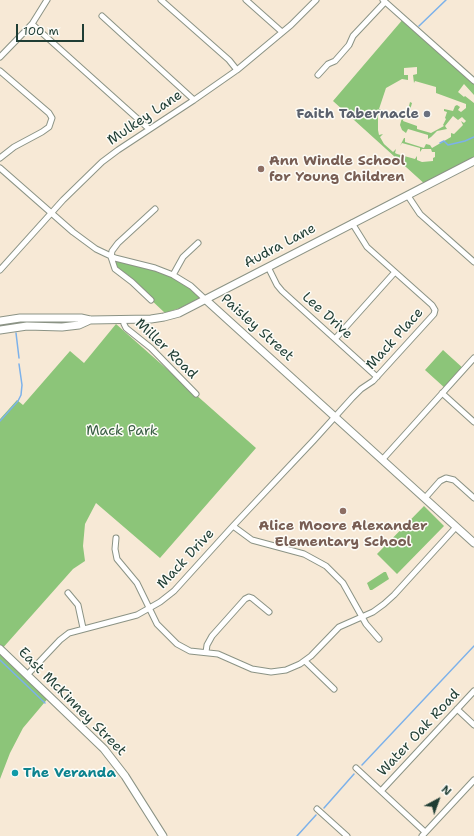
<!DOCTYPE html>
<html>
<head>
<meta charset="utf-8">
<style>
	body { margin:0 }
	#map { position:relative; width:474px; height:836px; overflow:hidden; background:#f7e9d6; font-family:"Shantell Sans",sans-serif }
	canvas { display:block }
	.north { position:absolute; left:418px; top:780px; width:40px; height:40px; -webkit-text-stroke:3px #fdfcf7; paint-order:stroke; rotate:41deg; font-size:11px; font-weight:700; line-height:16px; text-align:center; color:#1f3d34 }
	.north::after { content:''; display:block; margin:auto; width:14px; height:18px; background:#1f3d34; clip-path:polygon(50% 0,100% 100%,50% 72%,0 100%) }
	.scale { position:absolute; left:16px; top:24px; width:68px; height:18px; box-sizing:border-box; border:2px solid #1f3d34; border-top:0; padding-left:5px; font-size:12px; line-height:14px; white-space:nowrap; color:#1f3d34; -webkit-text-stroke:3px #fdfcf7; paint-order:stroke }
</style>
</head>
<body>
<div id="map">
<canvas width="474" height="836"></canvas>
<div class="north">N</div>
<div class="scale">100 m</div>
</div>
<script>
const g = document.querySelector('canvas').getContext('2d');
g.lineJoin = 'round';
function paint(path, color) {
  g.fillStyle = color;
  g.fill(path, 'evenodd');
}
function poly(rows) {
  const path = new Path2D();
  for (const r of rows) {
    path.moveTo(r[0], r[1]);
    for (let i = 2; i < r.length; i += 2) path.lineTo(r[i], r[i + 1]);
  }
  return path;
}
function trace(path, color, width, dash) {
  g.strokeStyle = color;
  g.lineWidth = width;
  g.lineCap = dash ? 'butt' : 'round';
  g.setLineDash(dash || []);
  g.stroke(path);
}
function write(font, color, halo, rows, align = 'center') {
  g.font = font + ' "Shantell Sans",sans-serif';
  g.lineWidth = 3;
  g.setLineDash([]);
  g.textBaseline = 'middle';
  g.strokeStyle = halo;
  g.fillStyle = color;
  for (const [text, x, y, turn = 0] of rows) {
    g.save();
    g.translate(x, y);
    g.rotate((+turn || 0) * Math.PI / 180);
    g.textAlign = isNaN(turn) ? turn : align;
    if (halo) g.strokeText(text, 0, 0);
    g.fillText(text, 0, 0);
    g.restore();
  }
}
paint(poly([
	[404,18,474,81,474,95,464,84,458,92,464,97,465,96,474,103,474,161,427,186,333,101],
	[417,67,417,74,413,75,414,83,415,81,436,87,436,93,466,104,466,108,461,112,458,110,460,107,457,105,455,106,453,111,444,109,444,111,447,112,445,118,446,119,443,125,444,126,431,133,417,129,417,126,403,121,404,116,408,117,412,103,410,102,407,114,403,114,400,125,402,130,406,133,408,129,428,135,428,139,431,137,437,131,447,129,445,126,453,116,458,120,462,117,466,121,464,123,461,121,463,125,454,134,451,133,451,137,432,148,430,145,426,144,424,148,405,142,405,138,404,138,400,146,402,143,420,148,420,152,422,149,431,149,432,152,435,152,435,157,433,158,433,161,422,162,417,160,417,156,415,159,397,154,395,153,396,149,393,152,384,144,380,137,383,134,379,135,378,130,378,116,379,111,383,111,379,109,386,88,402,79,408,80,408,75,404,75,404,68],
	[111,257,173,275,203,297,180,308,165,313,132,282,115,269],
	[116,324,256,448,160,558,96,503,85,524,83,546,85,561,73,569,1,650,50,696,23,728,10,753,0,779,0,419,17,400,23,405,70,351,84,363],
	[443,350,464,369,446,389,425,370],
	[424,506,444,526,397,574,377,554],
	[384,572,386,572,389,579,372,590,370,590,367,583]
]), '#8cc579');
trace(poly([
	[419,26,446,0],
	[440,143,444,141,448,145,465,141,474,137],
	[16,333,19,358],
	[0,421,18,401,21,395,22,385,19,364],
	[0,660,45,703],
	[362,765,474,646],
	[324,808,354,774],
	[297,836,316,815]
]), '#7cb1ea', 1.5);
const street = poly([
	[161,0,229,60,237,70],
	[246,0,282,32],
	[383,0,474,81],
	[102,16,194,100],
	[32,24,149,129],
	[0,57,32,24,47,0],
	[0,71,49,113,52,118,49,127,42,132,14,147,0,158],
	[318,75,328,64,335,61,349,45,353,36,385,2],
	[0,168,73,232,96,249,115,258,155,268,173,275,191,286,206,300],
	[408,196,420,214,474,262],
	[268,267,277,285,282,291,377,377],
	[0,270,63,200,102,162,118,150,194,100,237,70,291,25,316,0],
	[173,275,183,257,198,243],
	[151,300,132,282,115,269,111,257,112,251,118,243,155,209],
	[123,319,124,324,126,328,151,348,196,394],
	[335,339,395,272],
	[442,393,474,422],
	[382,460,474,358],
	[425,498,440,481,446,478,454,480,474,498],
	[233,526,252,540,304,554,326,566,343,583,366,624,379,639],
	[116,538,115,549,117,559,137,583,157,624,177,644,190,651,218,654,252,669,271,672,286,670,300,664,311,656,339,627,373,612,384,604,394,595,456,527],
	[68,593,78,605,83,628],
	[206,652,207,645,212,636,245,599,249,597,252,598,269,612],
	[305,661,334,689],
	[27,675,60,640,69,633,137,615,160,602,174,591,233,526,314,440,352,398,361,389,373,381,434,314,435,310,432,305,367,247,352,223],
	[457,709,474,725],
	[356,768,425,832],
	[381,791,474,691],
	[317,809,347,836],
	[422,836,474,780]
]);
const secondary = poly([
	[206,300,474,543],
	[0,321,20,318,81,318,90,320,151,319,164,317,179,313,474,161],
	[0,330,27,326,62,327,79,325,90,320],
	[0,649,104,749,125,776,163,836]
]);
trace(street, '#8b9385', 7);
trace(secondary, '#8b9385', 9);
trace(street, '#fff', 5);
trace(secondary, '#fff', 7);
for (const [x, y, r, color] of [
	[427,114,4,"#6b7280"],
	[261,169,4,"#8d6e63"],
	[343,511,4,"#8d6e63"],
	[15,773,4,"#0f9aa8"]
]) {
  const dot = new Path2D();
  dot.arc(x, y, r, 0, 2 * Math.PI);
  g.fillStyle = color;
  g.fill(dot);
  trace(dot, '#fdfcf7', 1.5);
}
write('bold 14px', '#5b616d', '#fdfcf7', [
	["Faith Tabernacle",419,114]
], 'right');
write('14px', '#1f3d34', '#fdfcf7', [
	["Mulkey Lane",145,118,-34],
	["Audra Lane",280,246,-28],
	["Lee Drive",327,316,42],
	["Paisley Street",257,328,42],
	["Mack Place",395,339,-48],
	["Miller Road",166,349,44],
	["Mack Drive",186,559,-47],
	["East McKinney Street",72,702,45],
	["Water Oak Road",419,733,-47]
]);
write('bold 14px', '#785e54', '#fdfcf7', [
	["Ann Windle School",269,161],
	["for Young Children",269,177],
	["Alice Moore Alexander",343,526,"center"],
	["Elementary School",343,542,"center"]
], 'left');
write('14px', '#3a5f45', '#fdfcf7', [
	["Mack Park",122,431]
]);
write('bold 14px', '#0d838f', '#fdfcf7', [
	["The Veranda",23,773]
], 'left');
</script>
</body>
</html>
